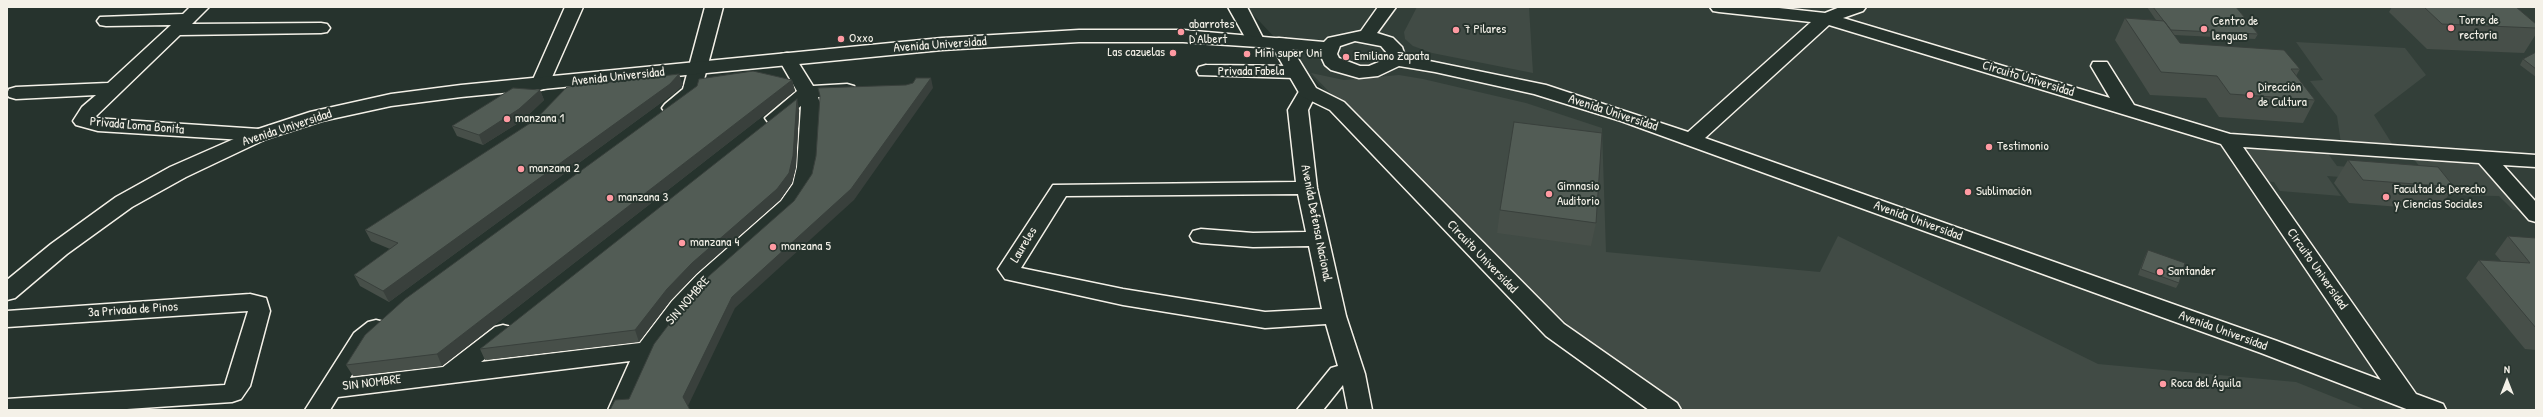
<!DOCTYPE html>
<html>
<head>
<meta charset="utf-8">
<style>
	body { margin:0 }
	#map { position:relative; width:2543px; height:417px; overflow:hidden; background:#26332d; font-family:"Patrick Hand",sans-serif }
	canvas { display:block }
	.frame { position:absolute; inset:0; border:8px solid #f4f1e8; pointer-events:none }
	.north { position:absolute; left:2487px; top:361px; width:40px; height:40px; -webkit-text-stroke:3px #26332d; paint-order:stroke; rotate:0deg; font-size:11px; font-weight:700; line-height:16px; text-align:center; color:#f4f1e8 }
	.north::after { content:''; display:block; margin:auto; width:14px; height:18px; background:#f4f1e8; clip-path:polygon(50% 0,100% 100%,50% 72%,0 100%) }
</style>
</head>
<body>
<div id="map">
<canvas width="2543" height="417"></canvas>
<div class="frame"></div>
<div class="north">N</div>
</div>
<script>
const g = document.querySelector('canvas').getContext('2d');
g.lineJoin = 'round';
function paint(path, color) {
  g.fillStyle = color;
  g.fill(path, 'evenodd');
}
function poly(rows) {
  const path = new Path2D();
  for (const r of rows) {
    path.moveTo(r[0], r[1]);
    for (let i = 2; i < r.length; i += 2) path.lineTo(r[i], r[i + 1]);
  }
  return path;
}
function trace(path, color, width, dash) {
  g.strokeStyle = color;
  g.lineWidth = width;
  g.lineCap = dash ? 'butt' : 'round';
  g.setLineDash(dash || []);
  g.stroke(path);
}
function write(font, color, halo, rows, align = 'center') {
  g.font = font + ' "Patrick Hand",sans-serif';
  g.lineWidth = 4;
  g.setLineDash([]);
  g.textBaseline = 'middle';
  g.strokeStyle = halo;
  g.fillStyle = color;
  for (const [text, x, y, turn = 0] of rows) {
    g.save();
    g.translate(x, y);
    g.rotate((+turn || 0) * Math.PI / 180);
    g.textAlign = isNaN(turn) ? turn : align;
    if (halo) g.strokeText(text, 0, 0);
    g.fillText(text, 0, 0);
    g.restore();
  }
}
paint(poly([
	[1246,7,2536,7,2536,410,1677,410,1573,338,1324,90]
]), '#333f39');
paint(poly([
	[1417,7,1529,7,1533,73,1432,53,1413,46,1405,39,1404,32],
	[2296,42,2405,48,2426,75,2374,115,2394,147,2341,143,2337,116,2310,81,2323,80],
	[1311,73,1344,80,1399,75,1423,79,1526,103,1602,128,1606,252,1820,272,1838,236,2098,364,2296,382,2366,410,1681,410,1584,338,1486,254],
	[2236,143,2326,151,2337,166,2406,171,2416,183,2327,176,2341,196,2280,191,2274,182,2260,181],
	[2412,157,2482,162,2523,210,2513,210,2499,196,2443,195]
]), '#414b45');
const minor = poly([
	[190,7,209,7,192,24,321,23,327,24,330,28,327,32,321,33,180,35,94,118,259,129,266,131,269,135,266,139,259,141,98,131,76,125,73,121,82,107,96,95,16,99,9,97,7,94,9,89,16,87,108,83,171,25,106,26,100,25,97,21,100,17,183,14,190,7],
	[565,7,583,7,549,84,547,88,540,90,533,88,531,84,565,7],
	[705,7,723,7,701,91,679,112,665,112,662,108,665,104,683,89,705,7],
	[1228,7,1247,7,1265,42,1262,46,1250,46,1228,7],
	[1378,7,1396,7,1377,33,1393,38,1402,47,1405,56,1546,85,1688,132,1811,22,1719,12,1713,11,1710,7,1770,7,1825,13,1840,7,1866,7,1863,11,1843,18,2110,98,2091,66,2093,62,2107,62,2134,105,2230,134,2536,155,2536,167,2503,165,2536,202,2536,222,2529,220,2479,163,2243,147,2416,394,2443,404,2446,410,2409,410,2261,353,1621,121,1534,94,1435,72,1399,66,1378,76,1359,78,1331,70,1325,65,1319,52,1279,48,1273,47,1270,43,1273,39,1279,38,1324,42,1328,38,1361,31,1378,7],
	[1829,25,2221,144,2381,380,2277,341,1705,138,1829,25],
	[1355,41,1381,46,1387,53,1386,59,1369,66,1360,66,1339,58,1337,54,1340,46,1355,41],
	[787,53,793,54,813,86,847,84,854,86,856,90,854,94,847,96,818,97,821,106,817,167,813,184,796,211,713,285,688,313,657,354,632,410,608,410,630,361,338,397,330,410,305,410,354,333,368,322,376,320,384,322,388,328,370,345,350,378,443,367,495,327,503,325,511,327,515,333,511,339,481,362,640,343,672,301,697,275,781,201,793,184,797,167,801,106,782,122,775,124,768,122,765,118,797,91,778,58,781,54,787,53],
	[1206,65,1295,66,1302,68,1304,72,1302,76,1295,78,1199,75,1197,71,1199,67,1206,65],
	[1308,86,1315,88,1317,92,1308,110,1317,188,1346,316,1365,374,1372,410,1348,410,1343,385,1323,410,1297,410,1331,368,1338,366,1326,324,1265,328,1123,305,1005,279,998,269,1053,185,1296,182,1288,110,1301,88,1308,86],
	[1298,194,1306,232,1253,233,1201,229,1193,231,1190,236,1193,241,1201,243,1253,247,1309,246,1322,309,1265,312,1123,289,1021,268,1066,196,1298,194],
	[250,294,266,298,270,311,250,386,241,399,232,402,112,410,7,410,7,399,225,385,248,311,7,327,7,311,250,294]
]);
const tertiary = poly([
	[1079,30,1183,30,1286,39,1316,88,1344,102,1564,324,1677,403,1681,410,1649,410,1546,336,1330,110,1301,96,1273,48,1183,42,1079,42,942,50,461,97,391,106,322,121,266,139,186,177,132,207,67,254,15,298,7,300,7,280,51,244,116,197,170,167,252,131,310,112,391,94,461,85,942,38,1079,30]
]);
trace(minor, '#f4f1e8', 3);
trace(tertiary, '#f4f1e8', 3);
paint(minor, '#26332d');
paint(tertiary, '#26332d');
paint(poly([
	[2147,7,2236,7,2258,34,2255,39,2174,35,2180,43,2300,69,2296,76,2315,100,2303,123,2219,117,2206,98,2150,95,2115,40,2125,18,2156,20],
	[2392,7,2516,7,2536,24,2536,34,2524,53,2427,49,2389,12],
	[2536,52,2536,77,2520,65,2523,59],
	[792,80,795,91,442,366,353,376,346,365],
	[683,85,673,94,389,302,360,286,354,275,390,249,371,241,365,230],
	[540,90,544,100,523,120,483,145,457,136,452,126],
	[799,109,796,167,792,183,780,200,696,274,671,300,639,342,485,360,480,349],
	[2348,160,2454,187,2438,210,2349,203,2334,183],
	[1500,210,1596,223,1591,246,1497,233],
	[2508,236,2536,238,2536,350,2525,349,2466,278,2479,260,2501,261,2495,254],
	[2148,250,2179,283,2176,288,2138,275,2145,256]
]), '#474f49');
paint(poly([
	[679,74,683,85,673,94,389,302,383,291],
	[931,78,933,88,854,200,735,308,687,408,683,397,732,297],
	[792,80,795,91,442,366,437,354],
	[540,90,544,100,523,120,483,145,479,135],
	[797,99,799,109,796,167,792,183,780,200,696,274,671,300,639,342,635,330]
]), '#39403c');
const building = poly([
	[2153,7,2236,7,2258,34,2171,30,2164,21,2163,20,2153,7],
	[2424,7,2516,7,2536,24,2536,28,2442,24,2424,7],
	[2125,18,2164,21,2180,43,2284,50,2300,69,2291,69,2315,100,2230,94,2217,76,2161,72,2125,18],
	[2536,52,2536,69,2523,59,2536,52],
	[753,71,792,80,437,354,346,365,365,335,405,299,697,86,699,79,753,71],
	[679,74,670,84,383,291,354,275,398,243,365,230,535,120,567,87,679,74],
	[916,78,931,78,851,189,732,297,683,397,690,410,610,410,615,400,629,399,654,344,685,303,710,275,794,201,812,174,816,156,820,96,818,88,906,85,913,83,916,78],
	[513,88,540,90,519,109,479,135,452,126,513,88],
	[797,99,793,156,789,173,777,189,692,263,667,289,635,330,480,349,797,99],
	[1514,122,1602,133,1596,223,1500,210,1514,122],
	[2348,160,2438,167,2454,187,2363,180,2348,160],
	[2508,236,2536,238,2536,328,2479,260,2530,263,2508,236],
	[2148,250,2185,263,2179,283,2141,269,2148,250]
]);
paint(building, '#525c55');
trace(building, '#39403c', 1);
for (const [x, y, r, color] of [
	[2451,28,4,"#ff9aa2"],
	[2204,29,4,"#ff9aa2"],
	[1456,30,4,"#ff9aa2"],
	[1181,32,4,"#ff9aa2"],
	[841,39,4,"#ff9aa2"],
	[1173,53,4,"#ff9aa2"],
	[1247,54,4,"#ff9aa2"],
	[1346,57,4,"#ff9aa2"],
	[2250,95,4,"#ff9aa2"],
	[507,119,4,"#ff9aa2"],
	[1989,147,4,"#ff9aa2"],
	[521,169,4,"#ff9aa2"],
	[1968,192,4,"#ff9aa2"],
	[1549,194,4,"#ff9aa2"],
	[2386,197,4,"#ff9aa2"],
	[610,198,4,"#ff9aa2"],
	[682,243,4,"#ff9aa2"],
	[773,247,4,"#ff9aa2"],
	[2160,272,4,"#ff9aa2"],
	[2163,384,4,"#ff9aa2"]
]) {
  const dot = new Path2D();
  dot.arc(x, y, r, 0, 2 * Math.PI);
  g.fillStyle = color;
  g.fill(dot);
  trace(dot, '#26332d', 1.5);
}
write('13px', '#f4f1e8', '#26332d', [
	["Torre de",2459,21],
	["rectoria",2459,36],
	["Centro de",2212,22],
	["lenguas",2212,37],
	["abarrotes",1189,25],
	["D'Albert",1189,40],
	["7 Pilares",1464,30],
	["Oxxo",849,39],
	["Las cazuelas",1165,53,"right"],
	["Mini super Uni",1255,54],
	["Emiliano Zapata",1354,57],
	["Dirección",2258,88],
	["de Cultura",2258,103],
	["manzana 1",515,119],
	["Testimonio",1997,147],
	["manzana 2",529,169],
	["Gimnasio",1557,187],
	["Auditorio",1557,202],
	["Facultad de Derecho",2394,190],
	["y Ciencias Sociales",2394,205],
	["Sublimación",1976,192],
	["manzana 3",618,198],
	["manzana 4",690,243],
	["manzana 5",781,247],
	["Santander",2168,272],
	["Roca del Águila",2171,384]
], 'left');
write('13px', '#f4f1e8', '#26332d', [
	["Avenida Universidad",940,45,-4],
	["Privada Fabela",1251,72],
	["Avenida Universidad",618,77,-6],
	["Circuito Universidad",2028,79,17],
	["Avenida Universidad",1613,113,18],
	["Privada Loma Bonita",137,126,5],
	["Avenida Universidad",287,128,-18],
	["Avenida Universidad",1918,221,20],
	["Avenida Defensa Nacional",1316,223,79],
	["Laureles",1024,245,-59],
	["Circuito Universidad",1482,257,46],
	["Circuito Universidad",2317,269,55],
	["SIN NOMBRE",688,301,-49],
	["3a Privada de Pinos",133,310,-4],
	["Avenida Universidad",2223,331,20],
	["SIN NOMBRE",372,383,-7]
]);
</script>
</body>
</html>
